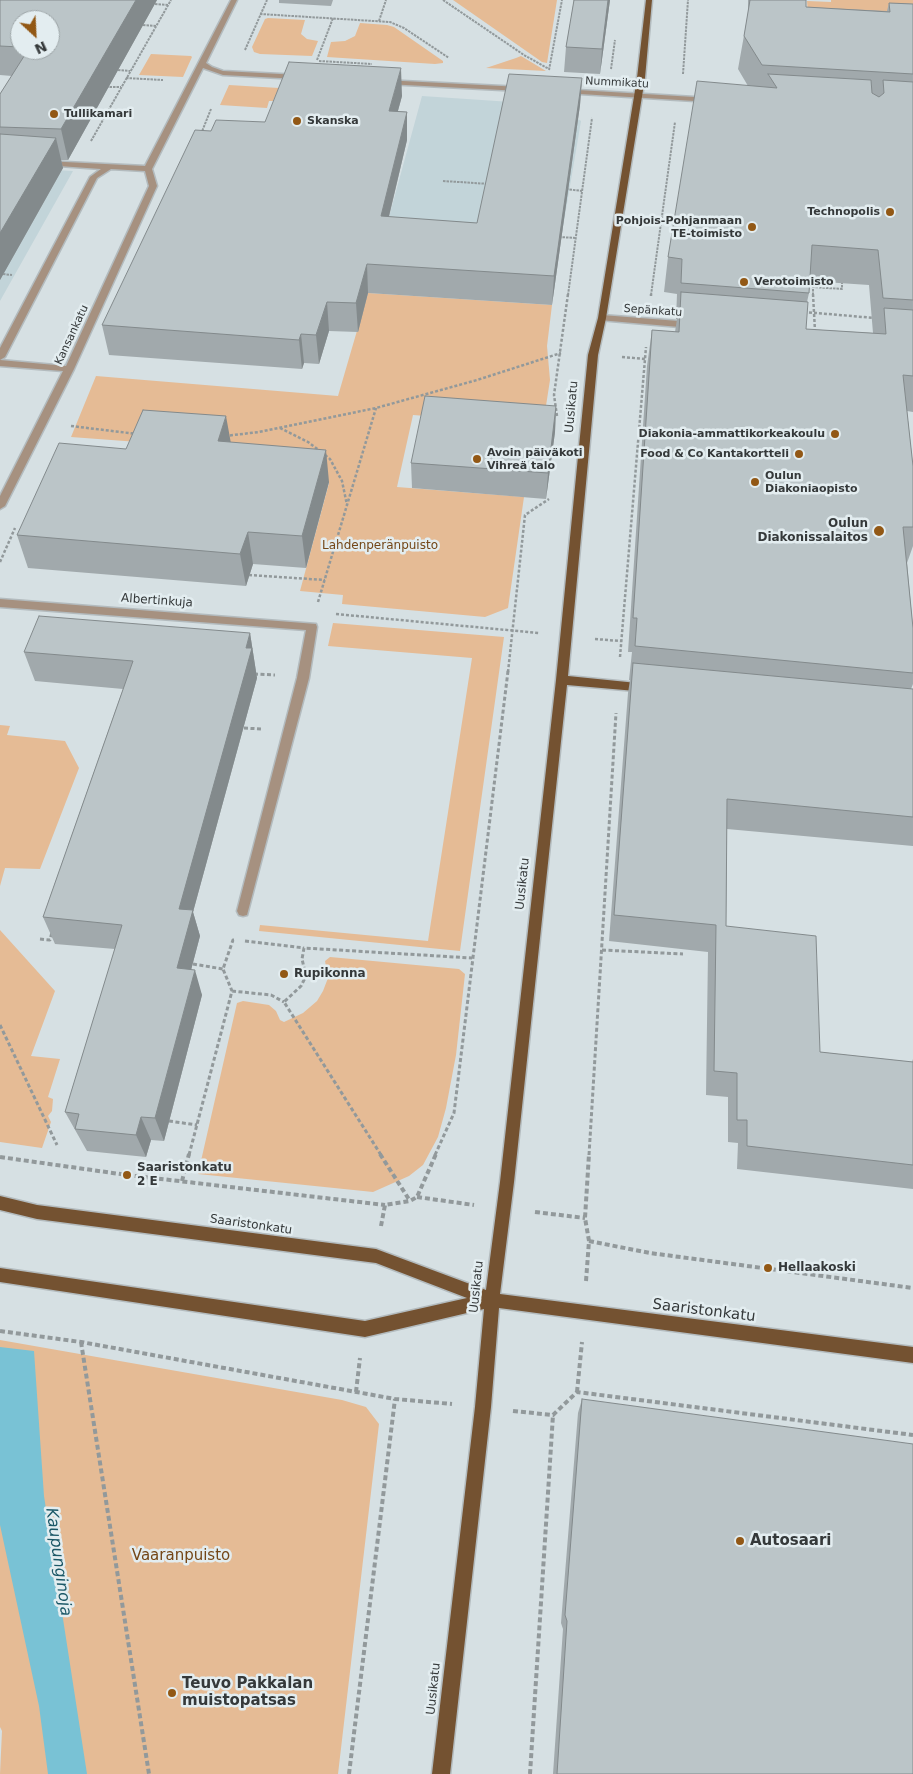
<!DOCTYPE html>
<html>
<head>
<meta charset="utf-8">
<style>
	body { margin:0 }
	#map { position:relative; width:913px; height:1774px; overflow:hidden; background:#d6e0e3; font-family:"DejaVu Sans",sans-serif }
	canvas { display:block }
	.north { position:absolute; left:10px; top:10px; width:50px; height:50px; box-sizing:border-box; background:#e3edf0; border:1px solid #9da5a7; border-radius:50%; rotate:155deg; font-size:14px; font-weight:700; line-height:20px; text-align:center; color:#35393a }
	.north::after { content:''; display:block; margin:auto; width:18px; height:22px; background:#925815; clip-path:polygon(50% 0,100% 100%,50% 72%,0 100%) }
</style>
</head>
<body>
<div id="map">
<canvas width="913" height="1774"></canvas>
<div class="north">N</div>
</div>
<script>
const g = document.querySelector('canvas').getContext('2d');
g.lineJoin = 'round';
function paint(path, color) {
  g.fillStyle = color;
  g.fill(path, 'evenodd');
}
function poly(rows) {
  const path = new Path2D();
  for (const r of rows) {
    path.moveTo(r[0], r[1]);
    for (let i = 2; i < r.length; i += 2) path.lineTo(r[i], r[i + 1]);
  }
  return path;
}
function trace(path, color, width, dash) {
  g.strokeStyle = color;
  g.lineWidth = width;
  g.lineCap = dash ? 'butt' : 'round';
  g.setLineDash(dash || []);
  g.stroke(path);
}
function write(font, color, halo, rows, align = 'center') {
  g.font = font + ' "DejaVu Sans",sans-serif';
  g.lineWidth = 5;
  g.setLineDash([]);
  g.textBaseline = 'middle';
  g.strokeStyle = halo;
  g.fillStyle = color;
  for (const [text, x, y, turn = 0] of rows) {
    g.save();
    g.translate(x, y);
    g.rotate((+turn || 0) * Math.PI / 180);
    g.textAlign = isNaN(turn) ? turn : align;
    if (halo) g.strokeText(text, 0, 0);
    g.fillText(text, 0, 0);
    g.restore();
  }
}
paint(poly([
	[422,96,556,105,581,121,561,239,386,228],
	[0,167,73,171,0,301]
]), '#c2d4d9');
paint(poly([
	[453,0,557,0,547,63,542,62],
	[831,0,913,0,913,39,808,14,807,1,831,2],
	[268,18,305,20,301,34,307,39,318,41,312,56,260,54,254,52,252,47,265,19],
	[360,23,387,25,394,27,443,61,443,63,435,64,327,57,331,42,345,41,355,36],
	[151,54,191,56,192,57,183,77,139,75],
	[521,56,546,71,486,68,516,58],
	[229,85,279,88,273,101,269,101,267,108,220,105],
	[368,293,552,305,547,346,550,380,543,425,413,415,397,487,524,497,508,608,485,617,342,604,343,595,300,591,329,483,232,449,71,437,96,376,338,396],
	[333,623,504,637,460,951,259,931,260,925,428,941,472,658,328,646],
	[0,725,10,726,7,735,65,741,79,768,40,869,5,868,0,886],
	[0,930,55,991,31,1056,60,1059,48,1097,53,1099,52,1111,48,1116,51,1122,42,1148,0,1142],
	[330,957,459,969,465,974,456,1055,446,1108,438,1137,423,1165,409,1176,373,1192,198,1174,237,1003,243,1001,269,1005,276,1011,280,1020,284,1022,303,1013,317,1001,323,991,328,978,325,961],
	[0,1340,342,1400,366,1407,379,1424,338,1774,0,1774,2,1731,0,1727]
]), '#e5bb95');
paint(poly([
	[0,1347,34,1351,44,1496,87,1774,48,1774,39,1706,0,1525]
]), '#79c2d5');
const minor = poly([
	[231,0,237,0,206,63,212,67,223,71,299,75,303,77,299,79,223,75,203,68,152,169,157,186,74,369,5,506,0,509,0,496,63,371,0,366,0,360,66,366,149,186,145,171,111,169,97,178,5,357,0,360,0,348,90,177,101,169,45,165,41,163,45,161,145,166,231,0],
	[383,80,521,87,525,89,521,91,386,84,382,82,383,80],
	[561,89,711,98,715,100,711,102,564,93,560,91,561,89],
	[602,315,691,322,695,325,691,328,599,320,599,316,602,315],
	[0,599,316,624,317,627,309,678,247,915,243,916,239,915,237,911,297,678,306,630,0,607,0,599]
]);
const major = poly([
	[646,0,652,0,645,78,606,318,598,355,568,676,647,684,653,688,647,692,567,685,514,1182,500,1294,913,1347,913,1363,499,1308,491,1407,450,1774,432,1774,475,1407,484,1309,365,1337,0,1282,0,1268,365,1321,467,1298,376,1263,37,1219,0,1210,0,1196,37,1205,376,1249,486,1290,500,1182,556,680,588,355,598,318,637,78,646,0]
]);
trace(minor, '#b3bbbe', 3);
trace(major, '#b3bbbe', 3);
trace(poly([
	[443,0,524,55,549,69],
	[155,4,168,5],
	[260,14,390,22,404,28,449,58],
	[379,21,386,0],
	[143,25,156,26],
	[245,50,267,0],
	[317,60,333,18],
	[319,61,372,64],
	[611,69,615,40],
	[118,70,130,71],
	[549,70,562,0],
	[683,74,688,0],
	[126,78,163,80],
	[106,87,121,87],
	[201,134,211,109],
	[91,141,171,0],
	[443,181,490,184],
	[566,189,582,191],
	[559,237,576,238],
	[3,274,12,275],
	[568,295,592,118],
	[651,295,675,122],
	[813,295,813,287,842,289,842,283]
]), '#92999b', 2, [2.5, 1]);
trace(poly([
	[813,294,815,331],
	[651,296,651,294],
	[804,312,875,318],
	[622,357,645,359],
	[557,416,554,395,568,294],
	[71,426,137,434],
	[280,428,308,442,320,451],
	[225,436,259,432,376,408,477,380,561,353],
	[325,455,330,459,342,481,347,505],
	[0,562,15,528],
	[249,575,325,580],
	[318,602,376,408],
	[336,614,539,633],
	[595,639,621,641],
	[620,657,646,347],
	[508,672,525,515,549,499]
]), '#92999b', 2.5, [3, 2]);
trace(poly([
	[254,674,275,675],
	[244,728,261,729],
	[40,939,50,940,52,932],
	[245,941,304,948],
	[602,950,683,954],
	[193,964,223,969],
	[232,991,271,995,284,1002],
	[0,1025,57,1145],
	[169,1121,197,1125],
	[189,1155,232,991,223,969,233,940,236,940],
	[381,1155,284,1002,301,986,306,976,302,959,304,948,472,958],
	[435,1155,454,1113,508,671],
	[589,1155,616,713]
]), '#92999b', 3, [4, 2.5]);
trace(poly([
	[380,1154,410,1201],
	[0,1157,127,1175,385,1205],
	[182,1181,189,1154],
	[417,1197,474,1205],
	[535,1212,585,1218],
	[381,1226,385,1205,410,1201,417,1197,436,1154],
	[589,1241,650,1253,913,1288],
	[586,1281,589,1241,585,1218,589,1154],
	[0,1331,81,1342,395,1399,452,1404],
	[81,1342,149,1774],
	[356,1392,360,1358],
	[577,1392,582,1342],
	[513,1411,553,1415,577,1392,913,1435],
	[349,1774,395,1399],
	[530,1774,553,1415]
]), '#92999b', 4, [5, 3]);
paint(minor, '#a69180');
paint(major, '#745231');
paint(poly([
	[0,0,157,0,68,160,61,160,63,168,0,280,0,94,12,76,0,75],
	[20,20,50,50,20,50],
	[279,0,333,0,331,6,279,3],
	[574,0,610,0,600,74,564,72,566,47],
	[748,0,806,0,806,7,887,11,889,3,913,4,913,412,907,411,913,466,913,546,907,563,913,628,913,684,911,689,913,689,913,846,727,829,726,926,820,1052,912,1062,913,1059,913,1189,737,1169,738,1143,728,1142,728,1097,706,1095,708,952,609,941,628,693,630,680,629,680,632,652,628,652,647,366,652,330,675,332,677,319,676,319,677,294,664,292,668,257,748,86,738,69,748,13],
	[809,281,869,285,873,333,806,329,807,302,809,293],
	[582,78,580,105,552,305,368,293,358,332,329,331,319,364,304,363,302,369,109,355,102,325,211,131,265,122,402,96,398,111,407,112,407,140,389,217,477,223],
	[556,406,555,432,546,499,412,488,411,463],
	[230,442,329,482,306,568,253,564,246,586,28,568,17,535,126,449],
	[250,633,257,678,193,912,200,936,191,970,202,995,164,1141,151,1140,146,1157,87,1151,65,1112,115,949,55,944,43,917,123,689,35,681,24,652],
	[582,1399,913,1774,553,1774,563,1629,561,1623,578,1413]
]), '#a1a9ac');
paint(poly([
	[136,0,157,0,68,160,61,129],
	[608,0,610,0,600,74,602,49],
	[401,68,402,96,390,139,389,111],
	[582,78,580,105,552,305,554,276],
	[407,112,407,140,382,245,381,216],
	[56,138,63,168,0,280,0,233],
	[367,264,368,293,358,332,356,303],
	[327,302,329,331,319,364,316,335],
	[301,334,304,363,302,369,299,340],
	[556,406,555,432,546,499,548,473],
	[226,416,232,449,218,441],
	[326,450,329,482,306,568,302,536],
	[248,532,253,564,246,586,240,554],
	[250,633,257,678,193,912,200,936,185,993,177,968,179,909],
	[195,970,202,995,164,1141,155,1118],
	[141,1117,151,1140,146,1157,136,1135]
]), '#838a8c');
const building = poly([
	[0,0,136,0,61,129,0,127,0,94,28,50,50,50,50,20,20,20,20,47,0,46,0,0],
	[574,0,608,0,602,49,566,47,574,0],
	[750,0,806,0,806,7,890,12,889,3,913,4,913,74,762,65,744,36,750,0],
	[289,62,401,68,389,111,407,112,381,216,477,223,509,74,582,78,554,276,367,264,356,303,327,302,316,335,301,334,299,340,102,325,195,130,211,131,216,120,265,122,289,62],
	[768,74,871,80,872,93,879,97,884,93,883,80,913,82,913,300,883,298,878,250,812,245,809,293,681,283,682,259,668,257,697,81,777,88,768,74],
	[0,134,56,138,0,233,0,134],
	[681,292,808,302,806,329,886,334,884,308,913,310,913,376,903,375,913,466,913,527,903,527,913,628,913,673,635,646,637,618,633,618,652,330,679,332,681,292],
	[425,396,556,406,548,473,411,463,425,396],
	[143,410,226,416,218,441,326,450,302,536,248,532,240,554,17,535,59,443,126,449,143,410],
	[39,616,250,633,246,648,252,648,179,909,193,910,177,968,195,970,155,1118,141,1117,136,1135,75,1129,79,1114,65,1112,122,925,43,917,133,661,24,652,39,616],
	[633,663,913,689,913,817,727,799,726,926,816,936,820,1052,913,1062,913,1165,747,1146,747,1120,737,1120,737,1073,714,1071,716,925,614,915,633,663],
	[582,1399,913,1444,913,1774,557,1774,567,1621,565,1615,582,1399]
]);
paint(building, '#bbc5c8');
trace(building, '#838a8c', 1);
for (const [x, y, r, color] of [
	[54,114,5,"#925815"],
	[297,121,5,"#925815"],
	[890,212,5,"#925815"],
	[752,227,5,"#925815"],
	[744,282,5,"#925815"],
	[835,434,5,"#925815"],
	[799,454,5,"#925815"],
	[477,459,5,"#925815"],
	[755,482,5,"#925815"],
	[879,531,6,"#925815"],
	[284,974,5,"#925815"],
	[127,1175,5,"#925815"],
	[768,1268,5,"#925815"],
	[740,1541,5,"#925815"],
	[172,1693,5,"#925815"]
]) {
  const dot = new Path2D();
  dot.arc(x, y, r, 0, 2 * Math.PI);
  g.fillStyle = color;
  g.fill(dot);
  trace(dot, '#e3edf0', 2);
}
write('11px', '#35393a', '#e3edf0', [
	["Nummikatu",617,83,3],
	["Sepänkatu",653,311,4],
	["Kansankatu",72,335,-65]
]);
write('bold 11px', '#35393a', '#e3edf0', [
	["Tullikamari",64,114],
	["Skanska",307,121],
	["Technopolis",880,212,"right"],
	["Pohjois-Pohjanmaan",742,221,"right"],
	["TE-toimisto",742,234,"right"],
	["Verotoimisto",754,282],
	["Diakonia-ammattikorkeakoulu",825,434,"right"],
	["Avoin päiväkoti",487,453],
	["Vihreä talo",487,466],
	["Food & Co Kantakortteli",789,454,"right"],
	["Oulun",765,476],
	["Diakoniaopisto",765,489]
], 'left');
write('12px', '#35393a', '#e3edf0', [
	["Uusikatu",572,407,-85],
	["Albertinkuja",157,601,4],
	["Uusikatu",523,884,-84],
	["Saaristonkatu",251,1225,8],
	["Uusikatu",477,1287,-84],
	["Uusikatu",434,1689,-84]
]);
write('bold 12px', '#35393a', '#e3edf0', [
	["Oulun",868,524,"right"],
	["Diakonissalaitos",868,538,"right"],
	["Rupikonna",294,974],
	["Saaristonkatu",137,1168],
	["2 E",137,1182],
	["Hellaakoski",778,1268]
], 'left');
write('12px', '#744717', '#e3edf0', [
	["Lahdenperänpuisto",380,546]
]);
write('15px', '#35393a', '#e3edf0', [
	["Saaristonkatu",704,1311,7]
]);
write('bold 15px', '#35393a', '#e3edf0', [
	["Autosaari",750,1541],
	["Teuvo Pakkalan",182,1684],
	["muistopatsas",182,1701]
], 'left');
write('15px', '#744717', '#e3edf0', [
	["Vaaranpuisto",181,1556]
]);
write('italic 16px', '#1c5867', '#e3edf0', [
	["Kaupunginoja",58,1562,82]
]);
</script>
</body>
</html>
